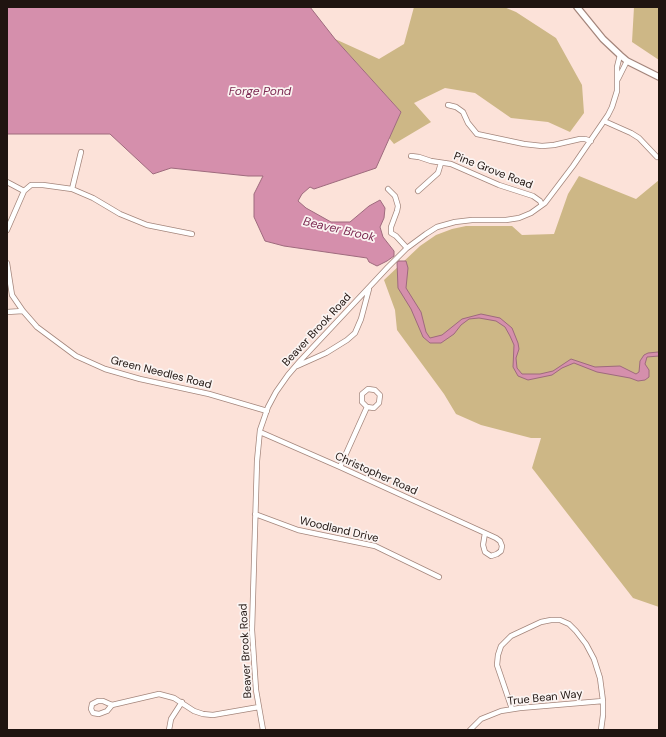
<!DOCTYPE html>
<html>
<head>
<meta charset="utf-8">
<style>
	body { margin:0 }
	#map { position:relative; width:666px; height:737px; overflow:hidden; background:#fce2d9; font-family:"DM Sans",sans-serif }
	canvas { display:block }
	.frame { position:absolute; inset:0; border:8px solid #1f1410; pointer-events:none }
</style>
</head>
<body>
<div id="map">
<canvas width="666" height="737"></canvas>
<div class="frame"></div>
</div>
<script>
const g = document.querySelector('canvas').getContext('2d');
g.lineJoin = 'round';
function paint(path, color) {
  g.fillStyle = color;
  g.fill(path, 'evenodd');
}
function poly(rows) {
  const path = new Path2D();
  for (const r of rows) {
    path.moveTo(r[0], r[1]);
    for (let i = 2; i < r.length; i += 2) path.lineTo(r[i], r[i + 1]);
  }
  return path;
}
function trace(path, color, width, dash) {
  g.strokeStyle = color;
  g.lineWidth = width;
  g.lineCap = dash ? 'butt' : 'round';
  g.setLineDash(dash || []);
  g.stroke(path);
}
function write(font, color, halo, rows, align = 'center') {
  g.font = font + ' "DM Sans",sans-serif';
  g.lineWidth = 3.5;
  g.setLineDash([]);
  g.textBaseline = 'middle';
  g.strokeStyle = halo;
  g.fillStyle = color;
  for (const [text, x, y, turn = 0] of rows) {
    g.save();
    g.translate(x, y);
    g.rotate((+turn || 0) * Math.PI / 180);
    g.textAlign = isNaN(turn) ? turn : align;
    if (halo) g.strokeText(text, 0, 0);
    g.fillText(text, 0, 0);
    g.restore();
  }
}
paint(poly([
	[414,7,504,7,516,12,556,38,582,85,584,113,570,132,548,122,511,118,475,93,445,88,414,103,431,122,394,144,389,138,401,112,335,39,379,59,404,44],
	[634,7,659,7,659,60,632,42],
	[579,176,636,199,659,180,659,607,633,598,532,468,541,438,531,438,481,425,456,414,444,394,397,330,395,310,384,280,420,246,436,235,452,229,466,226,512,226,522,235,554,234,568,194]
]), '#cdb786');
const water = poly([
	[7,7,310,7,335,39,401,112,376,168,314,189,310,187,302,194,298,201,306,208,331,222,350,222,369,206,380,200,385,208,384,218,380,227,383,237,394,251,394,256,387,261,377,266,369,262,367,258,284,246,265,241,254,217,254,194,263,176,248,176,171,168,153,174,110,134,7,134,7,7],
	[399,261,406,261,408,268,406,288,421,312,426,332,430,338,442,335,462,319,481,314,500,318,512,328,518,343,519,349,516,358,517,368,522,374,540,374,553,371,571,359,595,367,620,366,636,374,639,372,640,361,644,355,648,353,658,352,659,353,659,356,647,357,645,364,649,370,649,377,645,380,638,381,630,378,597,372,574,363,562,368,552,375,528,380,518,376,513,367,514,345,510,336,505,327,496,321,479,318,469,319,461,325,454,334,441,343,430,343,423,337,411,309,398,288,397,262,399,261]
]);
paint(water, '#d58fac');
trace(water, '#9e6a7d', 1);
const minor = poly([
	[618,79,627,61],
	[448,105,456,107,463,112,468,123,477,134,524,144,542,146,554,145,580,139,585,139,591,141],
	[604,121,631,133,639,138,657,157],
	[411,156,419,157,431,161,451,164,499,185,533,196,540,201,542,205],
	[7,182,24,191],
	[72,189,81,152],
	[388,189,395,196,398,206,397,211,391,227,391,233,396,236,407,248],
	[418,191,438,173,441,163],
	[7,230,24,191,31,185,43,185,72,189,93,198,120,214,147,225,192,234],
	[7,263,12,295,23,311,37,327,76,356,105,369,140,379,209,394,267,411],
	[7,312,23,311],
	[297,366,326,353,347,340,355,333,361,319,369,289],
	[260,432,340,467,496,538,500,541,502,546,501,551,497,554,491,556,485,552,483,545,485,533],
	[340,467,367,407,374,408,379,403,380,395,375,390,368,389,362,394,362,402,367,407],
	[255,514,298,530,375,546,439,577],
	[112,705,107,711,99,714,93,713,91,709,92,704,98,701,103,701,112,705,159,694,174,698,194,711,203,714,213,715,259,707],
	[512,709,497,665,498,655,501,646,511,636,541,622,551,620,560,620,569,624,576,631,586,644,594,659,600,678,603,701,603,715,601,730],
	[169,730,171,719,182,702],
	[263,730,256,690,252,630,257,461,260,430,268,407,276,392,288,375,300,361,388,267,407,248,426,234,437,227,455,222,472,220,506,220,519,218,531,213,545,203,573,166,608,115,612,107,617,91,617,67,620,55],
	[470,730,481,719,501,711,520,708,603,701]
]);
const major = poly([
	[577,7,603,39,620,55,627,61,659,77]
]);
trace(minor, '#a4867c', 6);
trace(major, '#a4867c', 8);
trace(minor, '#fff', 4.5);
trace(major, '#fff', 5.5);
write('11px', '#1f1410', '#fbf4f2', [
	["Pine Grove Road",493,171,21],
	["Beaver Brook Road",317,330,-47],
	["Green Needles Road",161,373,14],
	["Christopher Road",376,474,24],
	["Woodland Drive",339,530,13],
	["Beaver Brook Road",246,651,-93],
	["True Bean Way",545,698,-6]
]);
write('italic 12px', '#7e2c54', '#fbf4f2', [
	["Forge Pond",260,92],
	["Beaver Brook",339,230,13]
]);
</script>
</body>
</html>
